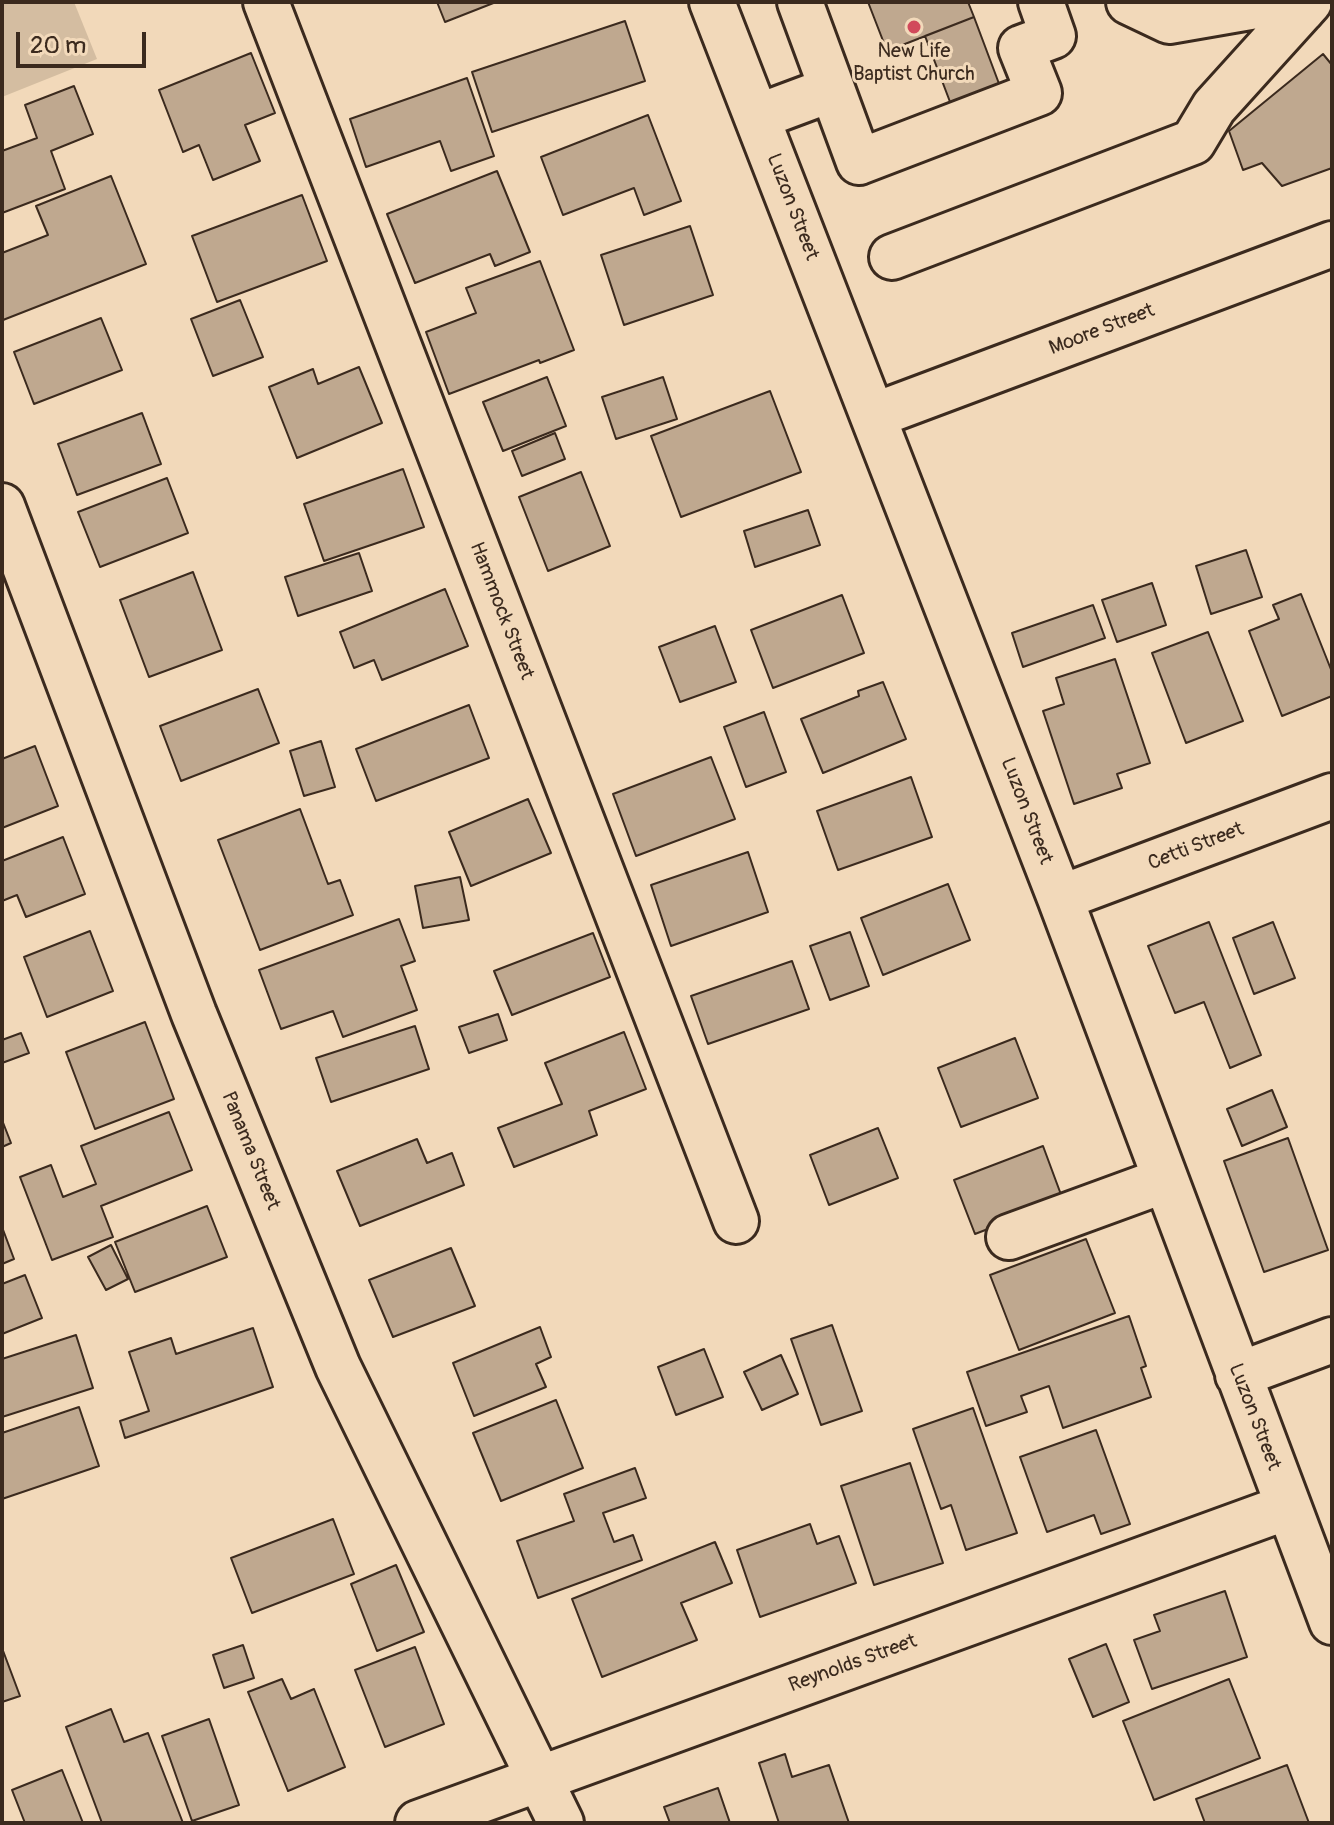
<!DOCTYPE html>
<html>
<head>
<meta charset="utf-8">
<style>
	body { margin:0 }
	#map { position:relative; width:1334px; height:1825px; overflow:hidden; background:#f2d9ba; font-family:Pangolin,sans-serif }
	canvas { display:block }
	.frame { position:absolute; inset:0; border:4px solid #3b2a1e; pointer-events:none }
	.scale { position:absolute; left:16px; top:32px; width:130px; height:36px; box-sizing:border-box; border:4px solid #3b2a1e; border-top:0; padding-left:10px; font-size:24px; line-height:28px; white-space:nowrap; color:#3b2a1e; -webkit-text-stroke:6px #f2d9ba; paint-order:stroke }
</style>
</head>
<body>
<div id="map">
<canvas width="1334" height="1825"></canvas>
<div class="frame"></div>
<div class="scale">20 m</div>
</div>
<script>
const g = document.querySelector('canvas').getContext('2d');
g.lineJoin = 'round';
function paint(path, color) {
  g.fillStyle = color;
  g.fill(path, 'evenodd');
}
function poly(rows) {
  const path = new Path2D();
  for (const r of rows) {
    path.moveTo(r[0], r[1]);
    for (let i = 2; i < r.length; i += 2) path.lineTo(r[i], r[i + 1]);
  }
  return path;
}
function trace(path, color, width, dash) {
  g.strokeStyle = color;
  g.lineWidth = width;
  g.lineCap = dash ? 'butt' : 'round';
  g.setLineDash(dash || []);
  g.stroke(path);
}
function write(font, color, halo, rows, align = 'center') {
  g.font = font + ' Pangolin,sans-serif';
  g.lineWidth = 6;
  g.setLineDash([]);
  g.textBaseline = 'middle';
  g.strokeStyle = halo;
  g.fillStyle = color;
  for (const [text, x, y, turn = 0] of rows) {
    g.save();
    g.translate(x, y);
    g.rotate((+turn || 0) * Math.PI / 180);
    g.textAlign = isNaN(turn) ? turn : align;
    if (halo) g.strokeText(text, 0, 0);
    g.fillText(text, 0, 0);
    g.restore();
  }
}
paint(poly([
	[2,2,74,2,97,59,2,97]
]), '#d4bda1');
const building = poly([
	[437,2,496,2,445,22,437,2],
	[868,2,968,2,974,17,887,51,868,2],
	[974,17,1004,97,955,115,925,36,974,17],
	[625,21,645,81,492,132,472,72,625,21],
	[251,53,275,113,245,125,260,161,213,180,199,145,183,152,159,90,251,53],
	[1323,54,1332,65,1332,168,1282,186,1262,163,1243,170,1229,131,1323,54],
	[467,78,494,156,451,171,440,141,366,167,350,119,467,78],
	[74,86,93,134,51,151,65,189,2,213,2,151,37,138,25,105,74,86],
	[648,115,681,201,644,215,634,188,563,215,541,157,648,115],
	[497,171,530,252,495,266,490,254,415,283,387,214,497,171],
	[111,176,146,264,3,320,2,253,48,235,36,206,111,176],
	[302,195,327,261,217,302,192,236,302,195],
	[690,226,713,295,624,325,601,255,690,226],
	[540,261,574,350,540,363,539,360,449,394,426,332,476,313,466,288,540,261],
	[240,300,263,357,213,376,191,319,240,300],
	[101,318,122,370,34,404,14,352,101,318],
	[359,367,382,423,297,458,269,387,313,369,318,384,359,367],
	[547,377,566,426,503,451,483,402,547,377],
	[663,377,677,419,616,439,602,397,663,377],
	[770,391,801,472,681,517,651,436,770,391],
	[142,413,161,464,77,495,58,444,142,413],
	[555,433,565,459,522,476,512,451,555,433],
	[403,469,424,527,324,561,304,504,403,469],
	[581,472,610,546,548,571,519,497,581,472],
	[167,478,188,533,100,567,78,512,167,478],
	[808,510,820,545,755,567,744,531,808,510],
	[1246,550,1262,597,1211,614,1196,566,1246,550],
	[359,553,372,591,298,616,285,577,359,553],
	[193,572,222,650,149,677,120,600,193,572],
	[1152,583,1166,625,1117,642,1102,600,1152,583],
	[445,589,468,646,382,680,374,660,354,668,340,632,445,589],
	[1301,594,1332,672,1332,696,1282,716,1249,631,1279,619,1273,605,1301,594],
	[842,595,864,653,773,688,751,630,842,595],
	[1093,605,1105,638,1023,667,1012,633,1093,605],
	[715,626,736,682,680,702,659,647,715,626],
	[1208,632,1243,721,1186,743,1152,653,1208,632],
	[1115,659,1150,763,1117,774,1122,788,1074,804,1043,711,1064,704,1056,678,1115,659],
	[883,682,906,739,823,773,801,719,859,696,858,691,883,682],
	[258,689,279,743,181,781,160,726,258,689],
	[469,705,489,758,376,801,356,749,469,705],
	[764,712,786,772,746,787,724,727,764,712],
	[321,741,335,787,304,796,290,751,321,741],
	[35,746,58,806,2,828,2,759,35,746],
	[711,757,735,819,636,856,613,794,711,757],
	[911,777,932,837,838,870,817,811,911,777],
	[528,799,551,853,471,886,449,832,528,799],
	[300,809,328,884,340,880,353,915,260,950,218,840,300,809],
	[63,837,85,894,26,917,17,895,2,901,2,861,63,837],
	[748,852,768,912,671,946,651,885,748,852],
	[460,877,469,920,423,928,415,886,460,877],
	[948,884,970,940,883,975,861,918,948,884],
	[399,919,415,961,401,966,417,1010,343,1037,333,1011,281,1029,259,970,399,919],
	[1209,922,1261,1055,1230,1068,1204,1002,1175,1013,1148,946,1209,922],
	[1273,922,1295,978,1254,994,1233,938,1273,922],
	[90,931,113,991,47,1017,24,957,90,931],
	[850,932,869,986,830,1000,810,946,850,932],
	[593,933,610,977,512,1015,494,971,593,933],
	[792,961,809,1009,708,1044,691,996,792,961],
	[498,1014,507,1040,469,1053,459,1027,498,1014],
	[145,1022,174,1099,95,1129,66,1052,145,1022],
	[415,1026,429,1069,331,1102,316,1058,415,1026],
	[624,1032,646,1089,589,1111,597,1135,514,1167,498,1128,562,1104,545,1063,624,1032],
	[21,1033,29,1053,2,1063,2,1040,21,1033],
	[1015,1038,1038,1098,961,1127,938,1068,1015,1038],
	[1272,1090,1287,1127,1242,1146,1227,1109,1272,1090],
	[169,1112,192,1170,101,1206,113,1237,52,1260,20,1177,51,1165,63,1197,96,1184,81,1146,169,1112],
	[2,1120,11,1143,2,1147,2,1120],
	[878,1128,898,1178,829,1205,810,1155,878,1128],
	[1288,1138,1328,1250,1264,1272,1224,1161,1288,1138],
	[417,1139,427,1163,452,1153,464,1185,360,1226,337,1171,417,1139],
	[1043,1146,1063,1200,975,1234,954,1180,1043,1146],
	[207,1206,227,1257,135,1292,115,1242,207,1206],
	[2,1227,14,1259,2,1264,2,1227],
	[1086,1239,1115,1313,1019,1350,990,1275,1086,1239],
	[111,1245,128,1279,106,1290,88,1257,111,1245],
	[451,1248,475,1306,393,1337,369,1280,451,1248],
	[25,1275,42,1318,2,1334,2,1284,25,1275],
	[1129,1316,1146,1366,1141,1368,1151,1397,1063,1428,1049,1386,1021,1396,1027,1412,986,1426,967,1372,1129,1316],
	[832,1325,862,1411,821,1425,791,1339,832,1325],
	[540,1327,551,1357,536,1364,546,1387,474,1416,453,1363,540,1327],
	[253,1328,273,1387,125,1438,120,1421,149,1411,129,1352,171,1338,176,1354,253,1328],
	[76,1335,93,1388,2,1417,2,1359,76,1335],
	[704,1349,723,1397,676,1415,658,1367,704,1349],
	[781,1355,798,1394,762,1410,744,1372,781,1355],
	[556,1400,583,1468,501,1501,473,1433,556,1400],
	[79,1407,99,1466,2,1499,2,1433,79,1407],
	[973,1408,1017,1533,966,1550,951,1505,941,1509,913,1429,973,1408],
	[1096,1430,1130,1524,1101,1534,1094,1515,1047,1532,1020,1457,1096,1430],
	[910,1463,943,1563,874,1585,841,1486,910,1463],
	[635,1468,646,1498,603,1513,614,1542,633,1535,642,1560,538,1598,517,1541,574,1521,564,1494,635,1468],
	[333,1519,354,1574,252,1613,231,1558,333,1519],
	[810,1524,817,1544,839,1536,856,1583,760,1617,737,1550,810,1524],
	[715,1542,732,1583,681,1603,697,1640,602,1677,572,1599,715,1542],
	[396,1565,424,1632,377,1651,351,1584,396,1565],
	[1225,1591,1247,1657,1152,1689,1134,1640,1160,1631,1154,1615,1225,1591],
	[1106,1644,1129,1702,1093,1717,1069,1659,1106,1644],
	[243,1645,254,1678,224,1688,213,1655,243,1645],
	[415,1647,444,1724,385,1747,355,1670,415,1647],
	[2,1648,20,1696,2,1702,2,1648],
	[282,1679,291,1699,314,1689,345,1767,288,1791,248,1692,282,1679],
	[1229,1679,1260,1758,1154,1800,1123,1721,1229,1679],
	[111,1709,124,1742,148,1733,183,1823,102,1823,66,1727,111,1709],
	[209,1719,239,1805,192,1821,162,1736,209,1719],
	[785,1754,792,1777,829,1765,849,1823,779,1823,759,1763,785,1754],
	[1287,1765,1309,1823,1205,1823,1196,1799,1287,1765],
	[62,1770,83,1823,25,1823,12,1790,62,1770],
	[718,1788,730,1823,670,1823,664,1807,718,1788]
]);
paint(building, '#bfa88f');
trace(building, '#3b2a1e', 2);
const minor = poly([
	[266,2,736,1221],
	[712,2,1060,898,1332,1622],
	[800,2,859,162,1039,93,1021,48,1053,36,1041,2],
	[1129,2,1169,21,1273,3,1302,10],
	[757,117,832,89],
	[892,257,1193,142,1214,107,1309,2],
	[873,416,1332,244],
	[2,506,194,1014,338,1367,561,1823],
	[1060,898,1332,796],
	[1009,1237,1165,1180],
	[1238,1375,1332,1340],
	[418,1823,1287,1507]
]);
trace(minor, '#3b2a1e', 50);
trace(minor, '#f2d9ba', 44);
for (const [x, y, r, color] of [
	[914,27,8,"#d1495b"]
]) {
  const dot = new Path2D();
  dot.arc(x, y, r, 0, 2 * Math.PI);
  g.fillStyle = color;
  g.fill(dot);
  trace(dot, '#f2d9ba', 3);
}
write('20px', '#3b2a1e', '#f2d9ba', [
	["New Life",914,52],
	["Baptist Church",914,75]
]);
write('20px', '#3b2a1e', '#f2d9ba', [
	["Luzon Street",792,207,69],
	["Moore Street",1102,330,-21],
	["Hammock Street",501,611,69],
	["Luzon Street",1026,811,69],
	["Cetti Street",1196,847,-21],
	["Panama Street",250,1151,68],
	["Luzon Street",1254,1417,69],
	["Reynolds Street",853,1664,-20]
]);
</script>
</body>
</html>
